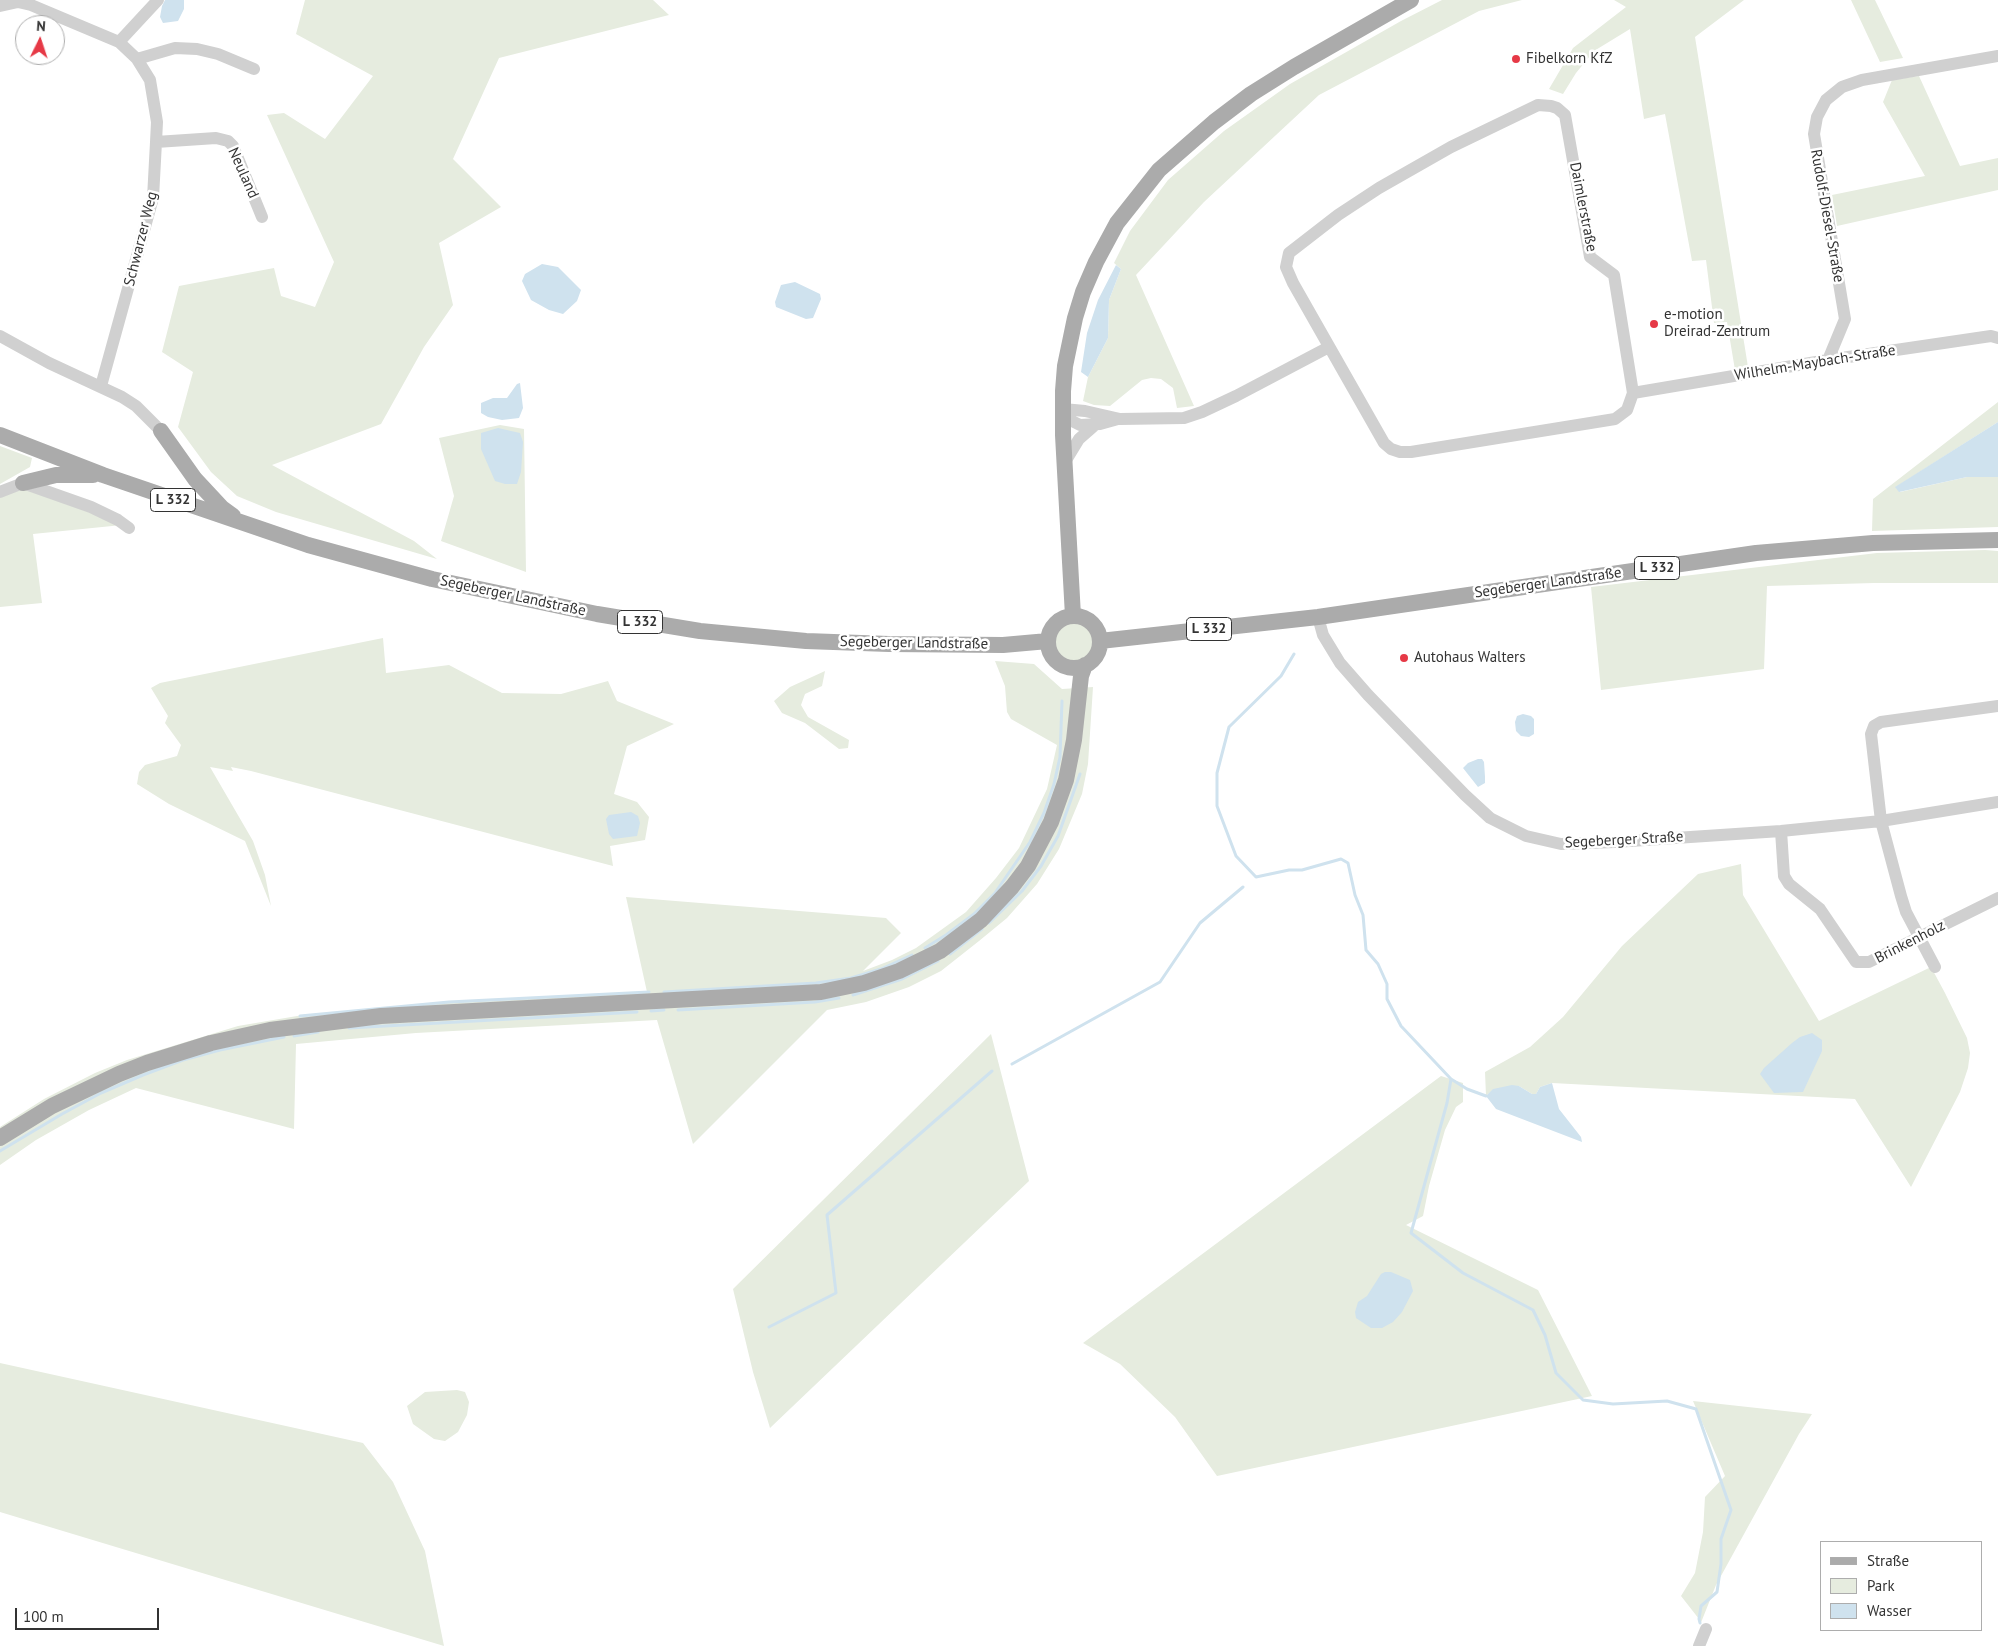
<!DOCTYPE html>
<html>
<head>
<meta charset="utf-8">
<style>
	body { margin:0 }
	#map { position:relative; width:1998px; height:1646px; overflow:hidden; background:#fff; font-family:"PT Sans",sans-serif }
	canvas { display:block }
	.legend { position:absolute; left:1820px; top:1541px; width:162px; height:90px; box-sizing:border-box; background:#fff; border:1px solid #adadad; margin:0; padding:6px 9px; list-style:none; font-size:15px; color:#333 }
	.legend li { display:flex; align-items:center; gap:10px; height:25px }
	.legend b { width:25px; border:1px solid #adadad }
	.north { position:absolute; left:15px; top:15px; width:50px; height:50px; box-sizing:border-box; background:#fff; border:1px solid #adadad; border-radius:50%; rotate:4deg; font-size:14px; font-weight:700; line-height:20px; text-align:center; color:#333 }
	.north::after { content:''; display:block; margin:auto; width:18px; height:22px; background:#e63946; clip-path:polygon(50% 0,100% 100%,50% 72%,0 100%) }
	.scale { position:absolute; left:15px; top:1608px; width:144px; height:22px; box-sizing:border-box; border:2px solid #333; border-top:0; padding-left:6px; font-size:15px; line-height:18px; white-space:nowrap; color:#333; -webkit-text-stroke:4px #fff; paint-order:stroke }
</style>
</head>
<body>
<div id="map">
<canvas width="1998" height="1646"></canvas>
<ul class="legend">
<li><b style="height:6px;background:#ababab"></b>Straße</li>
<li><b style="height:14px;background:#e6ecdf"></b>Park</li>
<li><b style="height:14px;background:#cfe2ee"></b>Wasser</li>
</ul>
<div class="north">N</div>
<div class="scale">100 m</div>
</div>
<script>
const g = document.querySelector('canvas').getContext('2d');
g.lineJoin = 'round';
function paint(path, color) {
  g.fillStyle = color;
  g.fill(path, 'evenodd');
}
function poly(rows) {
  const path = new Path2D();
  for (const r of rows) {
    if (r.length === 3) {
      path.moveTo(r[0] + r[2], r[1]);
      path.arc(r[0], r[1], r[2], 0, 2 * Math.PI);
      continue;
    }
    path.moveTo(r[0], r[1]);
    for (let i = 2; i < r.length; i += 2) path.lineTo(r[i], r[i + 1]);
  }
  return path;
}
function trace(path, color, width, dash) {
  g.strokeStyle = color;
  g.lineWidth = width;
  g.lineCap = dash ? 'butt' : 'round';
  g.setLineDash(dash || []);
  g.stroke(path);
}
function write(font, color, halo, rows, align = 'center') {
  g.font = font + ' "PT Sans",sans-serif';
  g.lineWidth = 5;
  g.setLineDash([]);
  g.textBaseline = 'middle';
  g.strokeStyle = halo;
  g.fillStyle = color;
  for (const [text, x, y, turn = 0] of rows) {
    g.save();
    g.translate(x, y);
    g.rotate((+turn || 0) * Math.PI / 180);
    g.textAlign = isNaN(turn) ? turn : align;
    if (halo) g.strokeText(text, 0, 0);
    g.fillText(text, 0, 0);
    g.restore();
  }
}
paint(poly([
	[305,0,653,0,669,15,499,58,453,159,501,207,439,243,453,305,424,347,381,424,272,465,414,541,437,559,276,512,237,496,211,472,178,427,193,372,162,352,179,286,274,268,281,296,315,307,334,262,267,115,284,113,325,139,373,76,296,34],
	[1442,0,1522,0,1479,11,1319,95,1204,202,1136,275,1194,406,1177,408,1173,388,1161,379,1151,378,1142,380,1110,406,1094,405,1083,401,1088,377,1108,338,1109,300,1121,269,1114,263,1130,231,1168,180,1224,131,1290,84,1401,21],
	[1614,0,1744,0,1695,37,1748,367,1735,370,1727,322,1714,323,1706,260,1692,261,1665,114,1644,119,1630,29,1594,51,1576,73,1563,94,1549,89,1573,48,1626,7],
	[1851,0,1875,0,1903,58,1880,62],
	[1919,76,1960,166,1998,158,1998,190,1837,226,1832,195,1925,176,1883,102,1892,80],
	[1998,402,1998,422,1896,487,1900,492,1967,477,1998,477,1998,527,1872,531,1873,499],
	[500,425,524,429,526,572,441,541,454,496,439,438],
	[0,446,32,458,30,467,0,484],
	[24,489,46,494,122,525,33,534,42,603,0,607,0,495],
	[1985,550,1998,551,1998,583,1874,583,1767,586,1764,669,1601,690,1591,587,1877,553],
	[1074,642,19],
	[383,638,386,673,449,665,502,693,561,694,608,681,617,701,674,724,627,746,614,794,637,802,649,817,645,840,610,846,613,866,251,771,231,767,233,771,210,767,253,841,265,875,271,906,245,841,169,804,137,784,139,772,145,765,177,756,181,745,165,723,168,716,151,688,160,683],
	[995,661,1034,664,1062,689,1093,687,1088,764,1082,794,1059,849,1037,884,1007,918,979,941,941,971,909,987,866,1002,827,1010,693,1144,657,1020,416,1033,296,1044,294,1129,136,1088,89,1110,36,1140,0,1165,0,1127,44,1099,95,1073,127,1060,238,1026,297,1016,410,1005,647,992,626,897,886,918,901,933,863,971,892,960,916,948,966,912,996,878,1019,848,1047,789,1057,745,1011,719,1007,712,1005,686],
	[825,671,822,686,805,694,801,705,808,717,849,740,848,748,839,749,805,723,782,713,774,701,790,687],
	[1741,864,1743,895,1819,1021,1931,967,1945,993,1967,1038,1970,1053,1968,1068,1960,1092,1911,1187,1855,1099,1552,1083,1540,1087,1536,1094,1532,1094,1519,1086,1493,1090,1486,1096,1485,1072,1530,1047,1563,1017,1622,946,1698,874],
	[991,1034,1029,1181,770,1428,753,1372,733,1289],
	[1441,1076,1463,1083,1463,1102,1456,1107,1445,1130,1429,1186,1423,1216,1406,1225,1538,1290,1592,1396,1217,1476,1175,1417,1120,1364,1083,1343],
	[0,1363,363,1443,393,1482,425,1551,444,1646,0,1512],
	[457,1390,465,1392,469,1402,467,1415,458,1432,445,1441,434,1439,413,1424,407,1406,425,1392],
	[1693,1401,1812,1414,1799,1434,1716,1585,1700,1625,1699,1619,1681,1596,1695,1573,1703,1532,1705,1497,1725,1476]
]), '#e6ecdf');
paint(poly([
	[165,0,184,0,184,9,178,21,163,23,160,17,162,6],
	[542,264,558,267,581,290,577,301,563,314,549,310,531,300,522,281,525,274],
	[1116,265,1121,269,1109,300,1108,338,1088,377,1081,372,1087,333,1098,300],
	[795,282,820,294,821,299,813,318,806,319,776,307,775,302,781,285],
	[520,383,523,408,519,418,502,420,488,417,481,413,481,403,493,398,507,398,517,384],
	[1998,422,1998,477,1967,477,1899,492,1895,487],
	[498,428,520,433,523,442,521,472,517,484,505,484,495,481,481,449,481,433],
	[1523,714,1531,716,1534,719,1534,734,1529,737,1521,736,1516,731,1515,722,1517,716],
	[1478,759,1482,759,1484,762,1485,777,1485,783,1478,787,1463,768,1468,763],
	[631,812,638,816,640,823,637,836,613,839,609,834,606,819,609,815],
	[1812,1033,1822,1040,1822,1051,1803,1092,1774,1093,1760,1074,1764,1068,1792,1043,1800,1037],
	[1552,1083,1559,1109,1581,1137,1582,1142,1496,1109,1486,1096,1493,1089,1512,1085,1519,1086,1532,1094,1536,1094,1540,1087],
	[1385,1272,1391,1272,1410,1280,1413,1291,1402,1312,1393,1322,1382,1328,1371,1328,1356,1318,1355,1312,1358,1302,1367,1296,1381,1274]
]), '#cfe2ee');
trace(poly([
	[1294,654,1281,676,1229,727,1217,773,1217,806,1236,856,1256,877,1289,870,1302,870,1341,859,1348,863,1355,895,1363,915,1366,950,1378,964,1387,984,1387,999,1401,1026,1451,1079,1467,1089,1486,1096],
	[989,923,1022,891,1041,866,1058,836,1080,774],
	[925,948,946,935,974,914,995,893,1030,842,1044,813,1054,784,1060,757,1062,701],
	[950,954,982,929],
	[664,992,816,983,851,978,881,969,912,955],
	[853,995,902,979,938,961],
	[678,1010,815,1002,839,998],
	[651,1011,664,1010],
	[300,1016,449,1002,649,992],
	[349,1028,637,1012],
	[294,1036,318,1032],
	[1012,1064,1160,982,1200,923,1243,887],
	[1451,1079,1447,1103,1411,1233,1463,1273,1533,1310,1545,1335,1556,1373,1583,1400,1613,1404,1667,1401,1696,1409,1731,1510,1721,1539,1721,1564,1717,1592,1701,1606,1699,1619,1700,1623],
	[0,1151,62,1114,101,1093,143,1075,183,1060,220,1050,284,1037],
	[769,1327,836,1293,827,1215,992,1071]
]), '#cfe2ee', 3);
trace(poly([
	[0,6,18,2,31,5,119,42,158,0],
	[137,59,175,48,197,49,218,54,254,69],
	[1538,105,1551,106,1557,108,1565,115,1590,257,1614,275,1633,393,1627,410,1615,419,1411,452,1400,452,1391,449,1384,443,1293,283,1286,267,1289,253,1338,215,1379,188,1451,147,1538,105],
	[156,142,216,138,228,141,233,146,262,217],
	[0,336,49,363,122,397,136,406,161,431],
	[1828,360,1845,319,1814,134,1817,117,1826,100,1842,87,1862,80,1998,56],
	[101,386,153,198,156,142,157,122,150,80,137,59,119,42],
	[1633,393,1828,360,1991,336,1998,338],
	[1063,409,1085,411,1120,419,1184,418,1202,412,1236,396,1329,347],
	[1063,409,1070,420,1080,425,1100,424,1118,419],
	[1065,462,1079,439,1095,425],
	[0,492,23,483,91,507,118,520,129,528],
	[1318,617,1323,635,1340,663,1368,695,1465,795,1490,818,1526,836,1561,844,1615,842,1781,831,1881,821,1998,802],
	[1781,831,1784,876,1789,884,1820,909,1856,962,1869,962,1998,898],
	[1935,967,1906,912,1901,896,1881,821,1871,734,1874,726,1881,722,1998,706],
	[1699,1646,1706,1629]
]), '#d0d0d0', 12);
trace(poly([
	[161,431,195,479,222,508,233,516],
	[0,435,103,475,308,545,432,579,597,614,700,631,806,641,889,644,1003,645,1048,641],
	[23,483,56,475,93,475],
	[1073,616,1063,435,1063,391,1065,366,1075,318,1083,292,1096,262,1117,223,1159,170,1214,122,1251,94,1294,67,1411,0],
	[1074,642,26],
	[1100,641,1318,617,1756,553,1873,543,1998,540],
	[0,1138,52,1106,119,1074,147,1063,211,1043,270,1030,381,1016,821,992,864,983,899,971,940,951,981,920,1012,887,1028,866,1051,822,1066,780,1074,740,1081,676,1085,665]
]), '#ababab', 16);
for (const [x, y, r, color] of [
	[1516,59,5,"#e63946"],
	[1654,324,5,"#e63946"],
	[1404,658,5,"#e63946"]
]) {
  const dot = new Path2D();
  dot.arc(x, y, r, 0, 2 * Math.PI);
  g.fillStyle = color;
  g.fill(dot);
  trace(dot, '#fff', 2);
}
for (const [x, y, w] of [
	[173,500,45],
	[1657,568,45],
	[640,622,45],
	[1209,629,45]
]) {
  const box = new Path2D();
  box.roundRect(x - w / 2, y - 11.5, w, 23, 4);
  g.fillStyle = '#fff';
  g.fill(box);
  trace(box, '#333', 1);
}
write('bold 14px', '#333', null, [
	["L 332",173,500],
	["L 332",1657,568],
	["L 332",640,622],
	["L 332",1209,629]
]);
write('15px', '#333', '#fff', [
	["Fibelkorn KfZ",1526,59],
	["e-motion",1664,315],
	["Dreirad-Zentrum",1664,332],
	["Autohaus Walters",1414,658]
], 'left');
write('15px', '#333', '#fff', [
	["Neuland",243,173,66],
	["Daimlerstraße",1583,207,79],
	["Rudolf-Diesel-Straße",1827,216,80],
	["Schwarzer Weg",141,239,-76],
	["Wilhelm-Maybach-Straße",1815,363,-9],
	["Segeberger Landstraße",1548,583,-8],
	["Segeberger Landstraße",513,596,12],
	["Segeberger Landstraße",914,643,1],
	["Segeberger Straße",1624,840,-3],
	["Brinkenholz",1910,942,-27]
]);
</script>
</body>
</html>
